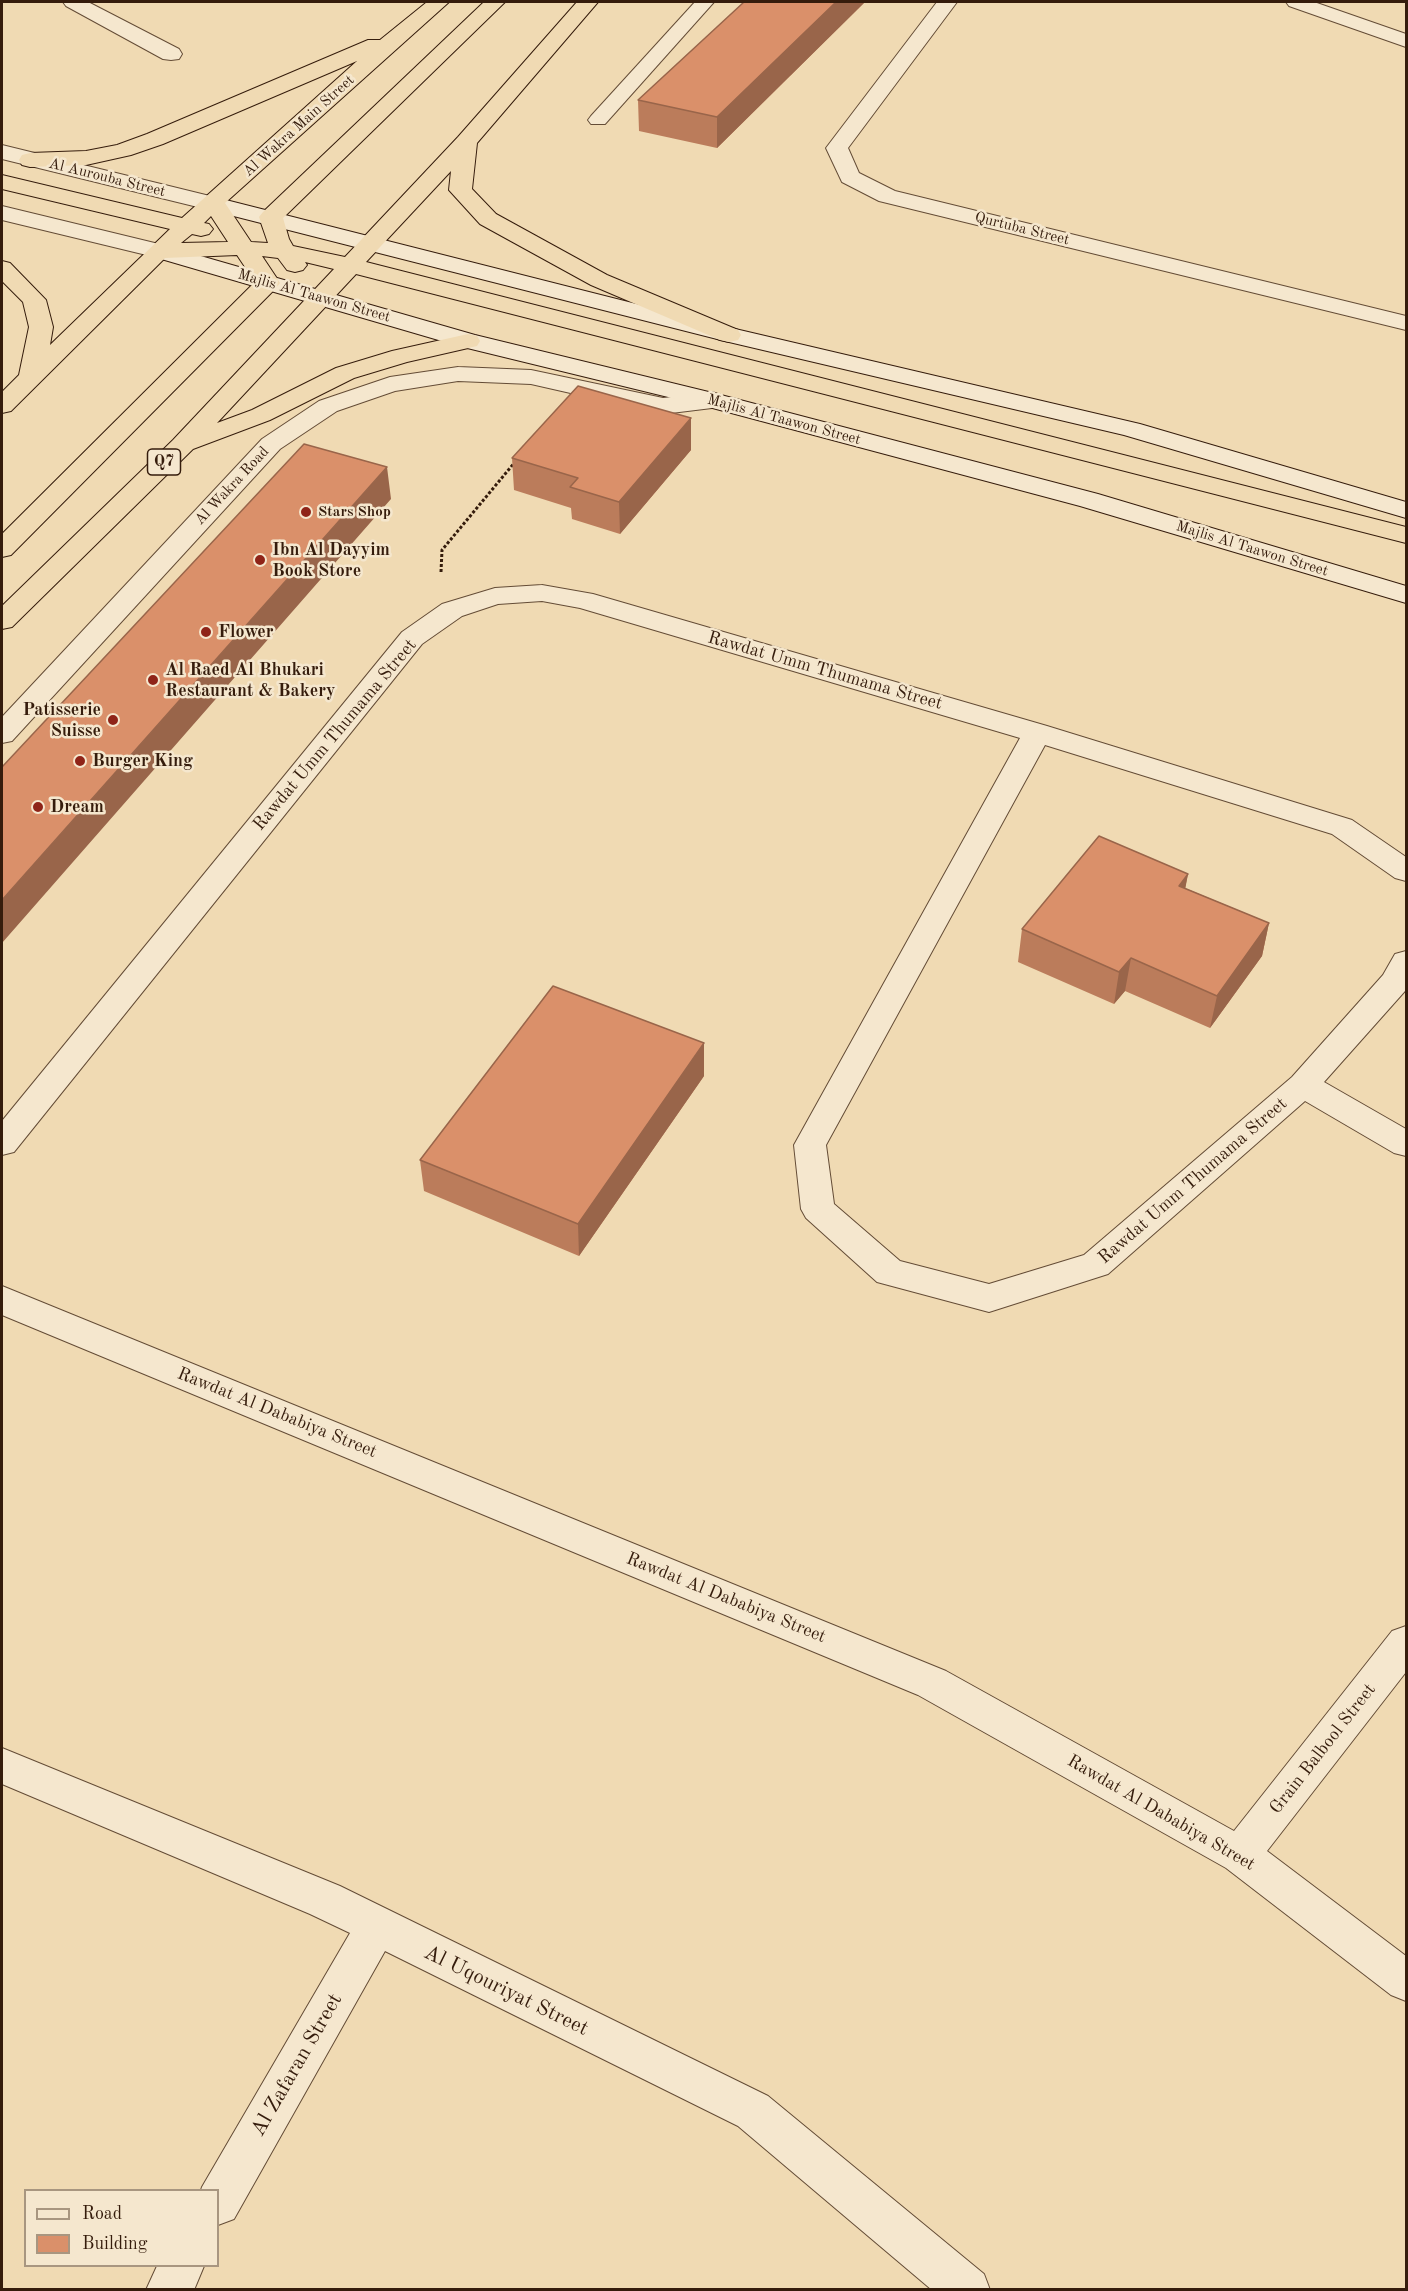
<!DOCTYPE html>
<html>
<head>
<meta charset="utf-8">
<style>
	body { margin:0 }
	#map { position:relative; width:1408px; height:2291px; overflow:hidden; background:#f0dab3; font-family:"Old Standard TT",serif }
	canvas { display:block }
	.frame { position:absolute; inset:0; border:3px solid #351c0c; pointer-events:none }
	.legend { position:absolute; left:24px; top:2189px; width:195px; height:78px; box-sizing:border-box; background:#f5e7ce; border:2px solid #a89680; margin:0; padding:8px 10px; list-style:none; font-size:18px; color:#351c0c }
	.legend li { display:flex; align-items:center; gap:12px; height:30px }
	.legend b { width:30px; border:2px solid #a89680 }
</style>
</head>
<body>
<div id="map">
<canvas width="1408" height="2291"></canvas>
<div class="frame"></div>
<ul class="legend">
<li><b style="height:8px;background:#f5e7ce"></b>Road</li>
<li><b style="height:16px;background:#da906a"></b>Building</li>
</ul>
</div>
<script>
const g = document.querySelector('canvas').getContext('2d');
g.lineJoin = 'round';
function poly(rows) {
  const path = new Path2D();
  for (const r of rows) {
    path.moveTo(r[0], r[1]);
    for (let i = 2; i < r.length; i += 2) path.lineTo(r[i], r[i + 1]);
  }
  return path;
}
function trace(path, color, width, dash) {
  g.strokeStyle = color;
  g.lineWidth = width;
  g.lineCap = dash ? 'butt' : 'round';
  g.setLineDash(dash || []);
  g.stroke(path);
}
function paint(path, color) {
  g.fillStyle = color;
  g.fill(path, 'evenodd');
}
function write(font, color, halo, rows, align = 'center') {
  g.font = font + ' "Old Standard TT",serif';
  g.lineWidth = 5;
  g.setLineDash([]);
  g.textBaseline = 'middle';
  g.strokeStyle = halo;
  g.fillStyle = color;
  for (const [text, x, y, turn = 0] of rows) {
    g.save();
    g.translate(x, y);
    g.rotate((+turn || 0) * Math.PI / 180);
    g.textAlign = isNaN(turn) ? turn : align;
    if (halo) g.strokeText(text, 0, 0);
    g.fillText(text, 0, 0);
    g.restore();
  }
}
const service = poly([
	[695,2,714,2,605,124,591,124,588,120,591,116,695,2]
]);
const minor = poly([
	[63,2,88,2,179,49,182,54,179,59,171,60,163,59,66,6,63,2],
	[937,2,957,2,848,148,859,173,895,191,1406,316,1406,330,879,201,842,182,826,148,937,2],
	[1286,2,1314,2,1406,34,1406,47,1289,6,1286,2],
	[458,367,531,370,663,398,712,392,721,395,725,400,721,405,712,408,663,414,531,384,458,381,395,391,337,411,280,449,12,741,2,743,2,717,262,439,319,401,390,377,458,367],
	[542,585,593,594,1047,726,1352,820,1406,857,1406,881,1395,878,1332,834,1045,745,826,1145,834,1204,900,1261,989,1284,1084,1255,1292,1077,1383,975,1395,954,1406,951,1405,991,1324,1082,1406,1129,1406,1156,1394,1153,1305,1101,1108,1274,989,1312,877,1282,806,1218,801,1209,794,1145,1020,738,580,608,542,601,498,604,462,616,422,644,14,1152,2,1155,2,1121,402,632,442,604,495,588,542,585],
	[2,1286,946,1671,1234,1831,1392,1631,1406,1626,1406,1672,1267,1851,1406,1956,1406,2001,1391,1995,1226,1868,918,1695,2,1315,2,1286],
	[2,1748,340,1886,768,2096,984,2274,990,2290,932,2290,738,2126,385,1951,234,2219,218,2225,218,2190,201,2190,202,2187,350,1933,310,1914,2,1784,2,1748],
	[157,2266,204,2266,194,2290,146,2290,157,2266]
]);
const tertiary = poly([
	[2,145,222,199,225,204,222,209,214,211,2,159,2,145],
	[2,206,167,246,171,251,167,256,159,258,2,220,2,206]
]);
const secondary = poly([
	[214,197,731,328,1140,424,1406,502,1406,518,1124,435,729,342,206,209,203,204,206,199,214,197],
	[159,244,475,335,721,395,1098,494,1406,586,1406,603,1080,506,705,406,459,346,151,256,147,251,151,246,159,244]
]);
const trunk = poly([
	[427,2,449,2,225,203,251,242,268,243,259,217,263,212,484,2,505,2,283,218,289,239,293,246,345,257,458,137,577,2,598,2,477,143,472,189,496,214,607,275,738,330,741,335,738,340,729,342,720,340,591,285,480,224,449,190,451,171,366,262,1406,527,1406,543,356,274,217,423,252,410,336,368,392,351,468,334,477,336,480,341,477,346,407,362,354,378,270,420,193,449,12,627,2,629,2,606,173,440,334,269,305,262,307,265,303,270,295,272,287,270,278,258,262,256,280,283,276,288,11,555,2,557,2,534,255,282,237,255,165,258,11,411,2,413,2,392,19,375,29,327,23,302,2,281,2,261,10,263,46,300,53,327,50,345,170,229,2,189,2,175,182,218,357,61,163,144,131,155,86,165,30,167,22,165,19,160,22,155,30,153,86,151,117,145,147,134,368,40,380,40,427,2],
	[211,216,228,242,181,243,192,234,201,236,209,234,213,229,209,224,204,223,211,216]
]);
trace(service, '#644c36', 2);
trace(minor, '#644c36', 2);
trace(tertiary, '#644c36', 2);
trace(secondary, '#351c0c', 2);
trace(trunk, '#351c0c', 2);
trace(poly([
	[441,572,442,550,515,462]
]), '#351c0c', 3, [3, 2]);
paint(service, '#f5e7ce');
paint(minor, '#f5e7ce');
paint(tertiary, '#f5e7ce');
paint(secondary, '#f5e7ce');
paint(trunk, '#f0dab3');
paint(poly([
	[744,2,865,2,717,148,639,131,638,100],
	[691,450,620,534,572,519,571,508,514,490,512,458],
	[1188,874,1185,888,1269,923,1262,956,1210,1028,1125,991,1114,1004,1018,962,1022,929],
	[704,1076,579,1256,424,1191,420,1160]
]), '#bb7c5b');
paint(poly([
	[836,2,865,2,717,148,717,117],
	[691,418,691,450,620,534,619,502],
	[387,467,391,499,2,943,2,900],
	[1188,874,1182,906,1179,886],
	[1269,923,1262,956,1210,1028,1217,996],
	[1131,958,1125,991,1114,1004,1119,972],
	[704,1043,704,1076,579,1256,578,1224]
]), '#99654a');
const building = poly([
	[744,2,836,2,717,117,638,100,744,2],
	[578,386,691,418,619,502,570,487,578,478,512,458,578,386],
	[304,444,387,467,2,900,2,767,304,444],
	[1099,836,1188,874,1179,886,1269,923,1217,996,1131,958,1119,972,1022,929,1099,836],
	[553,986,704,1043,578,1224,420,1160,553,986]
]);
paint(building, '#da906a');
trace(building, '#99654a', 1.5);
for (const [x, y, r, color] of [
	[306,512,6,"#8f2418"],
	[260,560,6,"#8f2418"],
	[206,632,6,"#8f2418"],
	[153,680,6,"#8f2418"],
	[113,720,6,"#8f2418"],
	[80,761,6,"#8f2418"],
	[38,807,6,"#8f2418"]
]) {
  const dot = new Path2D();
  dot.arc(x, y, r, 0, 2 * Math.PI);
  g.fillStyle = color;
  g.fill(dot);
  trace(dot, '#f5e7ce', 2);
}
write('15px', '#351c0c', '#f5e7ce', [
	["Al Wakra Main Street",299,126,-42],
	["Al Aurouba Street",107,178,14],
	["Qurtuba Street",1022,229,14],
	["Majlis Al Taawon Street",314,296,16],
	["Majlis Al Taawon Street",784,420,15],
	["Al Wakra Road",232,486,-47],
	["Majlis Al Taawon Street",1252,549,17]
]);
write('bold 15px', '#351c0c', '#f5e7ce', [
	["Stars Shop",318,512]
], 'left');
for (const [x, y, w] of [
	[164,462,33]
]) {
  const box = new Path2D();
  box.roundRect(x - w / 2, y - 13, w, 26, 4.5);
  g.fillStyle = '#f5e7ce';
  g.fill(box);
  trace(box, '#351c0c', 1.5);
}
write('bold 16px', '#351c0c', null, [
	["Q7",164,462]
]);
write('bold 18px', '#351c0c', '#f5e7ce', [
	["Ibn Al Dayyim",272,550],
	["Book Store",272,571],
	["Flower",218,632],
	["Al Raed Al Bhukari",165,670],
	["Restaurant & Bakery",165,691],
	["Patisserie",101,710,"right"],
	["Suisse",101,731,"right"],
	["Burger King",92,761],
	["Dream",50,807]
], 'left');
write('18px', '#351c0c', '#f5e7ce', [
	["Rawdat Umm Thumama Street",825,671,16],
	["Rawdat Umm Thumama Street",335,735,-50],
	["Rawdat Umm Thumama Street",1193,1181,-41],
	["Rawdat Al Dababiya Street",277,1413,22],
	["Rawdat Al Dababiya Street",726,1598,22],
	["Grain Balbool Street",1323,1749,-52],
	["Rawdat Al Dababiya Street",1161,1813,30]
]);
write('21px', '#351c0c', '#f5e7ce', [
	["Al Uqouriyat Street",506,1991,26],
	["Al Zafaran Street",297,2065,-60]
]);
</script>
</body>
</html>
